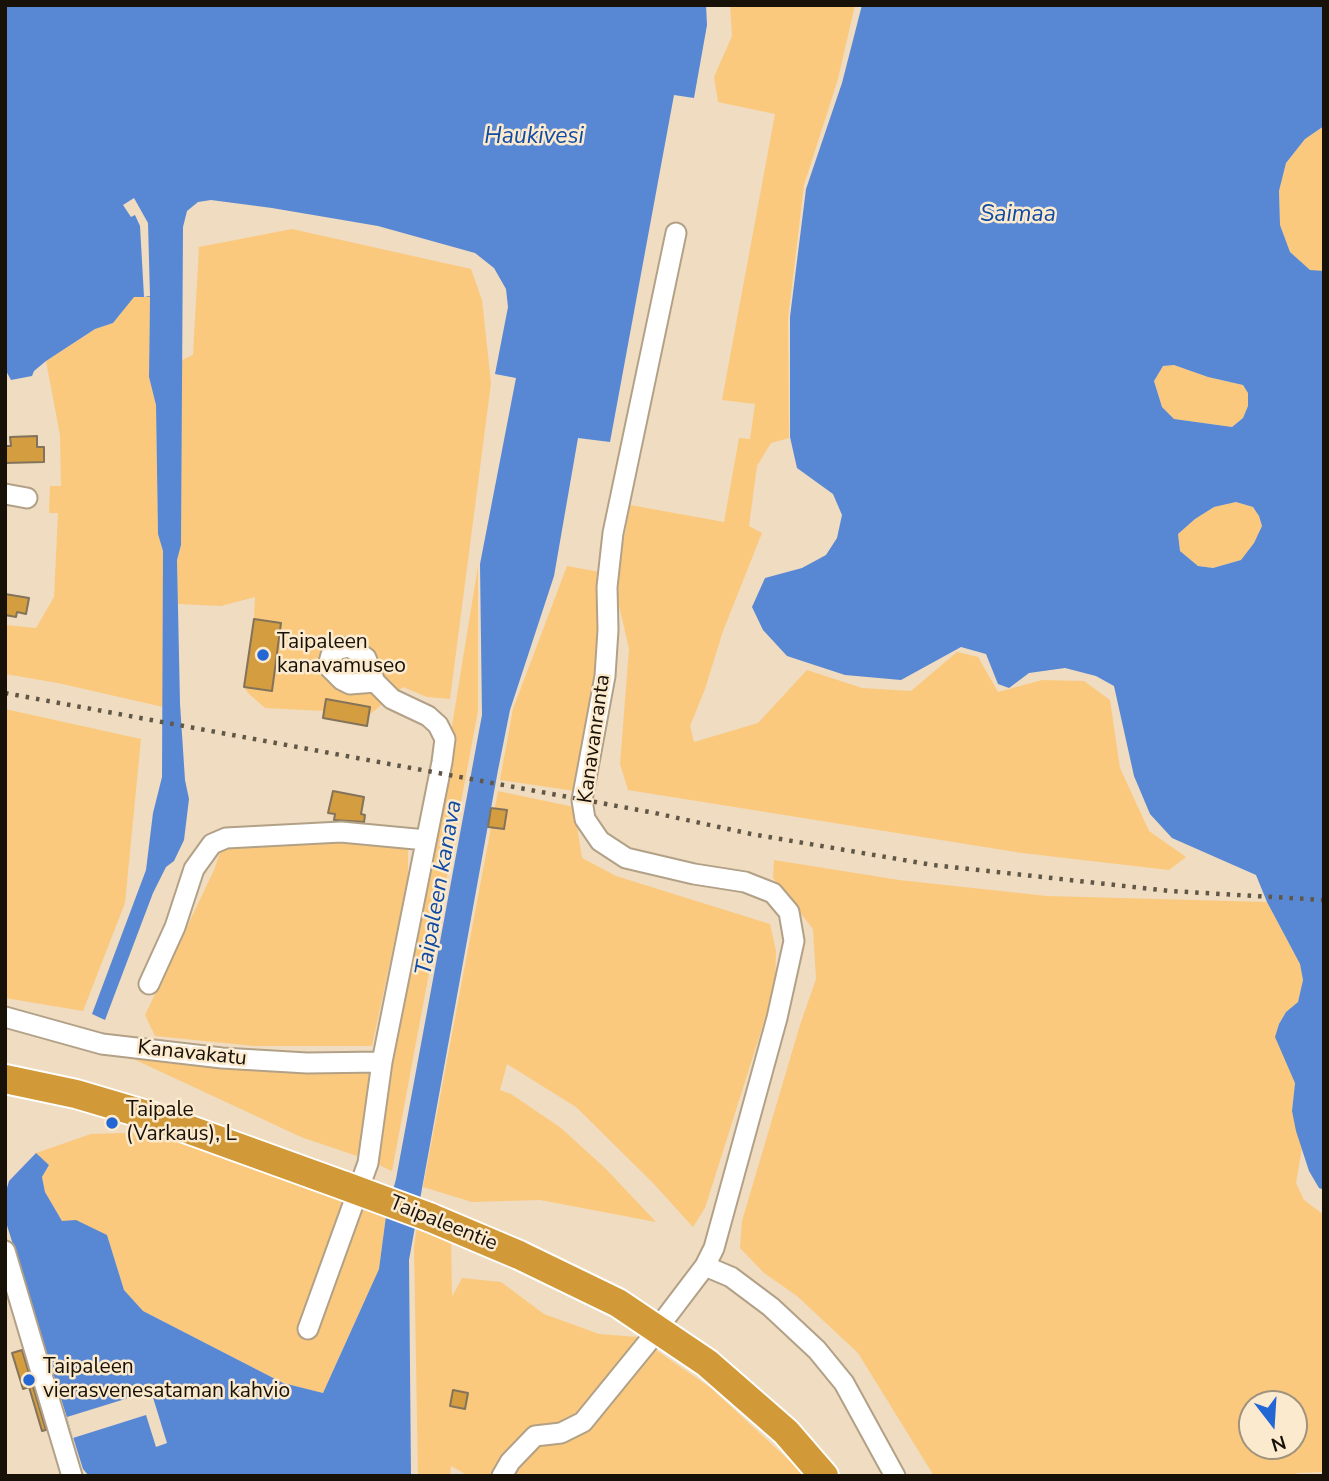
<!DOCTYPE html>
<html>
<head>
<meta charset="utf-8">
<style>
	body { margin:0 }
	#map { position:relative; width:1329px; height:1481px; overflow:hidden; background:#efdcc1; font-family:"Nunito Sans",sans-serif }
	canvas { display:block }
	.frame { position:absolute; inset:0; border:7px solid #171107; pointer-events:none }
	.north { position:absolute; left:1238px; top:1390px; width:70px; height:70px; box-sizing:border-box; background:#fceace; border:2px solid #a0937e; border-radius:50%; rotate:163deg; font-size:19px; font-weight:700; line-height:28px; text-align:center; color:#171107 }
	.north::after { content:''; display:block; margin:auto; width:24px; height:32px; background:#2267d3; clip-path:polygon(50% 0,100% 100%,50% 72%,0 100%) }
</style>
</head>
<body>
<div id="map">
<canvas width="1329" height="1481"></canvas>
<div class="frame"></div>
<div class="north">N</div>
</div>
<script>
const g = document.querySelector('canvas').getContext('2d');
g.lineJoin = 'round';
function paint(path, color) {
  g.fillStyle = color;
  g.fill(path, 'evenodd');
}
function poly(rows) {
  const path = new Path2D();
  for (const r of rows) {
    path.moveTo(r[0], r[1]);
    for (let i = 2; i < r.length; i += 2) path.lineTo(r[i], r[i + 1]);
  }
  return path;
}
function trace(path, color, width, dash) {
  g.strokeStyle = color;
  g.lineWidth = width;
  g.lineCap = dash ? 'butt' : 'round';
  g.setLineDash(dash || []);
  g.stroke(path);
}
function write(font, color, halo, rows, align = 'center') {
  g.font = font + ' "Nunito Sans",sans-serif';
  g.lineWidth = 5;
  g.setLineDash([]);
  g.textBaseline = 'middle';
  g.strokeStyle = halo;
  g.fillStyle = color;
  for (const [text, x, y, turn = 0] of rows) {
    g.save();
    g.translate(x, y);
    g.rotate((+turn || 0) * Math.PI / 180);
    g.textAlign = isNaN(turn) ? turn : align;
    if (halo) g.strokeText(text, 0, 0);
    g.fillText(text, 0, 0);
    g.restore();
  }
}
paint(poly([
	[730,5,855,5,838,79,804,185,788,319,789,438,771,443,757,466,749,526,762,533,723,631,705,689,690,726,694,742,758,723,807,670,862,688,911,691,957,652,978,657,998,692,1042,680,1084,681,1110,700,1120,768,1149,831,1186,857,1169,870,1022,853,628,790,620,764,629,649,615,588,630,505,724,522,739,438,750,439,755,404,722,400,775,114,718,102,714,77,732,36],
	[1324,126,1324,271,1310,271,1290,252,1280,225,1279,191,1286,163,1305,139],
	[292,229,471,269,482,300,491,383,450,699,427,697,403,687,369,715,370,707,326,699,324,711,265,708,248,693,244,687,272,690,281,623,254,619,255,597,221,606,178,604,177,560,181,545,182,360,193,355,199,247],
	[134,296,150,296,149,377,156,405,158,534,163,551,163,707,58,683,5,674,5,625,36,628,54,597,58,513,49,513,50,486,61,486,60,435,46,361,95,329,113,323],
	[1174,365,1208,377,1243,385,1248,393,1248,406,1243,418,1232,427,1174,419,1162,407,1154,380,1163,366],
	[1236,502,1253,507,1259,516,1262,526,1254,543,1241,560,1213,568,1198,566,1180,551,1178,534,1195,519,1214,507],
	[478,566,478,711,392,1171,375,1163,388,1073,446,763],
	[567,566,600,572,601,657,575,791,500,780,513,709],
	[5,709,141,739,125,903,83,1011,5,998],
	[498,791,574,807,582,858,616,876,770,924,776,951,775,987,705,1208,693,1227,652,1182,576,1107,507,1064,500,1090,511,1094,561,1128,606,1169,656,1222,540,1200,472,1202,423,1187],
	[378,840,408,844,408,878,372,1046,254,1046,155,1036,145,1015,214,870,221,850,249,844],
	[774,860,899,880,1047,896,1267,902,1300,964,1303,980,1298,1002,1286,1012,1279,1024,1276,1037,1295,1082,1292,1111,1302,1148,1296,1183,1304,1200,1324,1215,1324,1472,1297,1473,1294,1476,934,1476,858,1353,797,1296,764,1273,740,1248,742,1221,800,1025,816,979,813,929,773,878],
	[1252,1404,1294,1404,1294,1446,1252,1446],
	[127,1056,375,1074,360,1157,301,1137],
	[162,1132,386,1216,379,1269,323,1393,283,1383,143,1311,124,1290,107,1235,62,1221,45,1192,42,1177,49,1165,36,1153,91,1134],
	[417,1225,451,1239,452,1297,462,1278,501,1282,544,1314,599,1334,637,1337,711,1388,806,1476,469,1476,451,1466,450,1476,418,1476,414,1247]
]), '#fac97d');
paint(poly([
	[5,5,706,5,707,25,694,98,674,95,610,442,578,438,554,576,510,710,498,770,409,1260,411,1476,89,1476,83,1469,5,1219,5,1195,9,1181,36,1153,49,1165,42,1177,45,1192,62,1221,76,1220,107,1235,124,1290,143,1311,283,1383,323,1393,379,1269,386,1216,396,1179,482,715,480,564,516,378,495,374,508,307,506,289,494,268,475,253,378,226,272,208,211,200,198,202,187,211,183,227,181,545,177,560,180,704,185,780,189,799,184,840,174,861,166,867,153,893,105,1020,92,1014,146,870,153,813,162,777,163,551,158,534,156,405,149,377,150,297,134,297,113,323,95,329,46,361,34,371,32,376,11,380,5,369],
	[862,5,1324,5,1324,126,1305,139,1286,163,1279,191,1280,225,1290,252,1310,270,1324,271,1324,1190,1319,1188,1309,1171,1296,1131,1292,1111,1295,1083,1275,1037,1279,1024,1286,1012,1298,1002,1303,980,1300,964,1267,902,1256,875,1172,838,1150,814,1134,776,1114,686,1096,676,1065,668,1029,673,1009,688,998,684,986,654,961,647,901,680,845,675,787,656,763,630,752,607,765,578,802,568,826,555,837,538,842,515,833,494,797,468,790,437,790,317,806,189,842,83],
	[1174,365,1208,377,1243,385,1248,393,1248,406,1243,418,1232,427,1174,419,1162,407,1154,381,1163,366],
	[1236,502,1253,507,1259,516,1262,526,1254,543,1241,560,1213,568,1198,566,1180,551,1178,534,1195,519,1214,507]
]), '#5887d4');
paint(poly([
	[134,198,148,223,150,296,144,297,140,226,135,215,131,217,123,205],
	[151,1391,167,1443,156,1447,146,1415,73,1438,67,1417]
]), '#efdcc1');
const building = poly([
	[37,436,37,447,44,447,44,462,5,463,5,446,11,446,10,437,37,436],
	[5,594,29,598,26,614,17,612,16,617,5,615,5,594],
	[254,619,281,623,272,691,244,687,254,619],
	[326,699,370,707,367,726,323,718,326,699],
	[333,791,364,797,361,814,365,815,364,822,334,820,335,814,328,813,333,791],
	[491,808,507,810,504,829,488,827,491,808],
	[22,1350,46,1430,42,1431,29,1387,23,1389,12,1353,22,1350],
	[453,1390,468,1393,465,1409,450,1406,453,1390]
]);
paint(building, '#d49d3f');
trace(building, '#83735a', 2);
const minor = poly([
	[5,494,27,498],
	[149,984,175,927,194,869,212,844,226,838,341,832,426,840],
	[5,1017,102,1044,222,1058,307,1063,382,1062],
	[5,1251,72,1476],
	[705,1266,731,1277,771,1307,817,1350,844,1383,895,1476],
	[667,1316,705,1266,714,1248,777,1018,794,941,789,912,773,893,745,882,694,874,626,858,600,841,585,819,582,800,605,676,608,630,607,587,613,533,676,233],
	[308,1329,368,1163,382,1062,442,762,445,739,438,725,428,716,392,699,375,682,350,684,342,680,330,668,329,662,331,655,339,649,349,647,356,651,366,658,375,682],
	[502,1476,510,1462,535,1436,561,1433,583,1422,649,1341]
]);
const highway = poly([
	[5,1079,76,1094,157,1118,345,1186],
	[429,1217,519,1255,618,1303,707,1363,786,1432,824,1476]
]);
trace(minor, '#b2a187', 23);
trace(highway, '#fff', 32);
trace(minor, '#fff', 19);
trace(highway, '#d19937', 28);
trace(poly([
	[5,693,655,813,751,834,933,865,1170,891,1324,900]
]), '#615747', 4.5, [3.5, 7]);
const highwayBridge = poly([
	[345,1186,429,1217]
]);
trace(highwayBridge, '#fff', 32, []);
trace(highwayBridge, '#d19937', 28);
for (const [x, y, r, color] of [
	[263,655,7,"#2267d3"],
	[112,1123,7,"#2267d3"],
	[29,1380,7,"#2267d3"]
]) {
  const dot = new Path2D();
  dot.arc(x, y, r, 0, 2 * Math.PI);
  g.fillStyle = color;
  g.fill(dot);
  trace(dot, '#fceace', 2.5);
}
write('21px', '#171107', '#fceace', [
	["Taipaleen",277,643],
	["kanavamuseo",277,667],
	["Taipale",126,1111],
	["(Varkaus), L",126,1135],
	["Taipaleen",43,1368],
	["vierasvenesataman kahvio",43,1392]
], 'left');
write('21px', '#171107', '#fceace', [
	["Kanavanranta",595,739,-82],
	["Kanavakatu",192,1054,6],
	["Taipaleentie",443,1224,22]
]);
write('italic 23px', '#0f4ba5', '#fceace', [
	["Haukivesi",534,137],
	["Saimaa",1018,215],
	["Taipaleen kanava",440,888,-80]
]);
</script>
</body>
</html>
